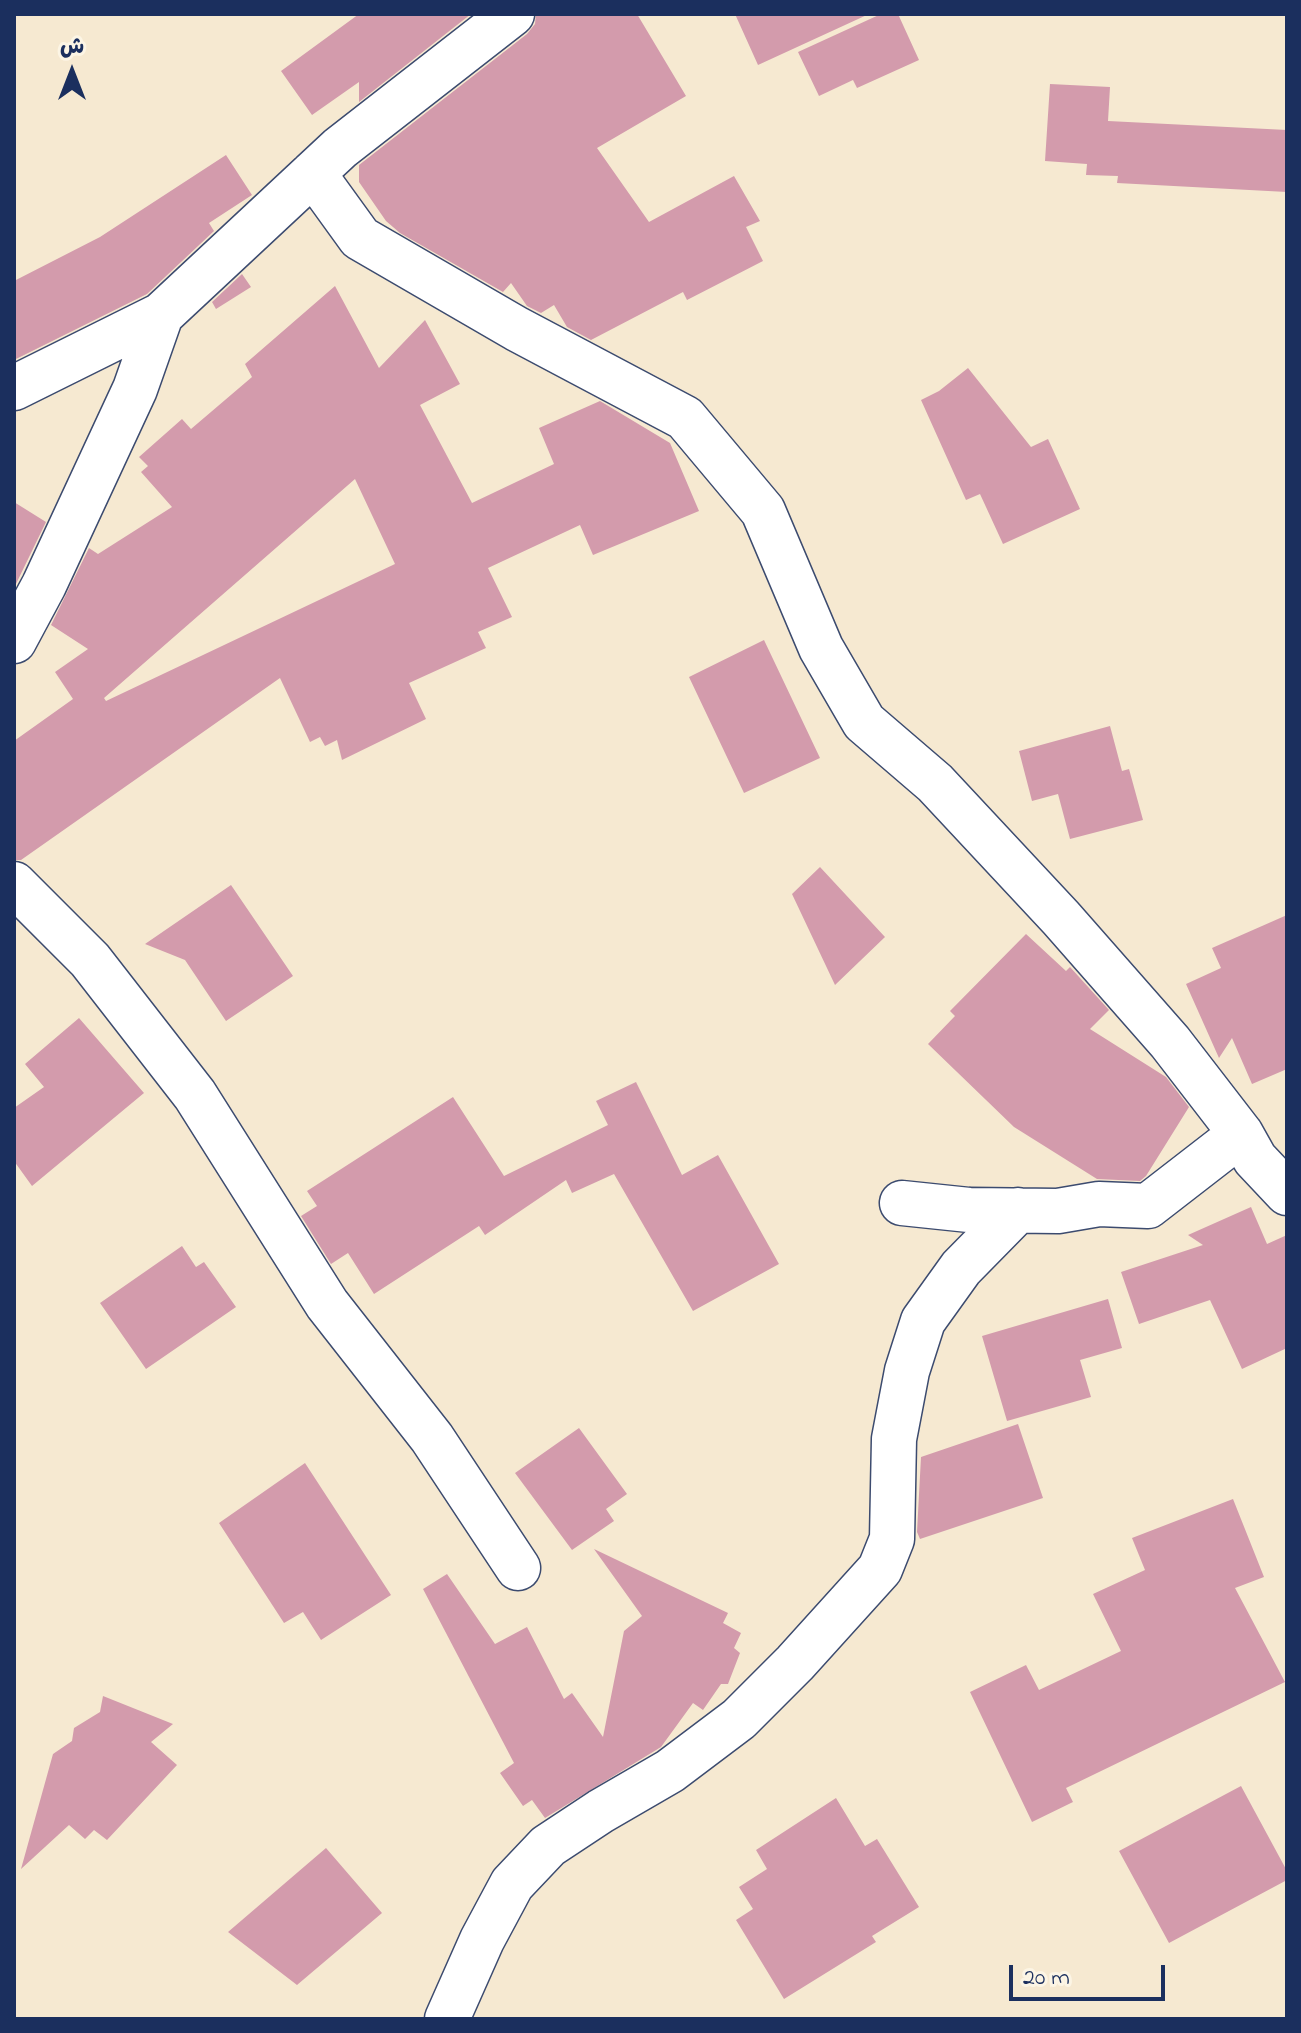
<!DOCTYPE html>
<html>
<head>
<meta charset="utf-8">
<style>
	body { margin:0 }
	#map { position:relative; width:1301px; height:2033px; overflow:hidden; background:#f6e9d1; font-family:"Indie Flower","Playpen Sans Arabic",sans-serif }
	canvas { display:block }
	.frame { position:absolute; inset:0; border:16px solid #1b2f5e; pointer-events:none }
	.north { position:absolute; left:32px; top:32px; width:80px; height:80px; -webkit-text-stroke:6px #fcf5e5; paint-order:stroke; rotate:0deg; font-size:22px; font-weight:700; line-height:32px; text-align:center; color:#1b2f5e }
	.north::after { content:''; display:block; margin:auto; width:28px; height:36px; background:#1b2f5e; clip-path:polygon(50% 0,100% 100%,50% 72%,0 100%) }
	.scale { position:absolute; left:1009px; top:1965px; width:156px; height:36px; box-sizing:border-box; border:4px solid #1b2f5e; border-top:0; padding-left:10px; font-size:24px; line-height:28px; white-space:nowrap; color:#1b2f5e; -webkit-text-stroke:6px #fcf5e5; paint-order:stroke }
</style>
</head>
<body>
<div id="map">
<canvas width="1301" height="2033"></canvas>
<div class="frame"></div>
<div class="north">ش</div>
<div class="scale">20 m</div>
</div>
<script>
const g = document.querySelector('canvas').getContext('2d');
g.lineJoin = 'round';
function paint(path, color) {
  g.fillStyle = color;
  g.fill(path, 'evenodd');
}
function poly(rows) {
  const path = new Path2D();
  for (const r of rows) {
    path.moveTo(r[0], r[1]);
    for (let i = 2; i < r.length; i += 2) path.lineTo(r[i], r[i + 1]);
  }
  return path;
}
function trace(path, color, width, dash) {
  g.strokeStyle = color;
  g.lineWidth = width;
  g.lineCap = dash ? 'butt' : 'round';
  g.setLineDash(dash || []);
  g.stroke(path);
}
paint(poly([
	[359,14,471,14,359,102,359,82,312,115,281,71],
	[536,14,637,14,686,96,597,148,649,222,734,176,760,221,746,227,763,261,687,300,683,292,591,340,567,327,554,305,541,313,527,306,511,283,503,292,400,233,386,221,359,182,359,165,527,34,535,24],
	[735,14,869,14,758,65],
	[881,14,898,14,919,60,857,88,853,80,819,96,798,52],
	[1050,84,1110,87,1108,121,1287,130,1287,192,1117,183,1118,176,1086,175,1087,164,1045,161],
	[226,155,252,195,209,223,214,231,147,294,14,360,14,281,100,237],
	[242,274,251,287,216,309,212,302],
	[335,286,379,368,425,320,460,384,420,405,472,503,554,464,539,428,600,401,670,443,699,511,593,555,580,525,488,568,512,617,478,632,486,648,409,683,426,719,342,760,337,740,325,746,320,737,310,742,280,678,21,860,14,860,14,741,73,699,55,672,88,649,51,625,89,548,98,554,172,507,141,472,148,466,139,457,182,419,191,429,252,377,245,364],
	[355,479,395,564,106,701,104,698],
	[968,368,1031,447,1048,439,1080,509,1003,544,980,494,966,500,921,400,939,391],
	[14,502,46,522,14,588],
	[764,640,820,758,744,793,689,677],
	[1110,726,1122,771,1129,769,1143,820,1070,839,1058,794,1032,801,1019,751],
	[820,867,885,937,835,985,792,894],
	[231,885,293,976,226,1021,185,960,145,944],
	[1287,915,1287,1069,1252,1084,1232,1038,1219,1058,1186,984,1221,968,1212,948],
	[1026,934,1066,971,1070,967,1109,1010,1090,1029,1166,1077,1189,1107,1146,1176,1140,1181,1097,1179,1014,1127,928,1044,955,1016,950,1011],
	[79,1018,144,1093,32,1186,14,1161,14,1108,44,1087,25,1064],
	[636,1082,682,1175,718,1155,779,1264,693,1311,614,1174,572,1193,566,1180,485,1235,479,1226,374,1294,348,1253,331,1264,301,1216,317,1206,307,1191,453,1097,504,1176,608,1125,596,1101],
	[1251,1207,1267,1244,1287,1235,1287,1348,1242,1369,1210,1300,1139,1324,1121,1272,1203,1245,1188,1235],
	[182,1246,196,1267,204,1262,236,1307,146,1369,100,1303],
	[1108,1299,1122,1348,1080,1360,1091,1397,1007,1421,982,1336],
	[1018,1424,1043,1498,920,1539,917,1532,921,1457],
	[579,1428,627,1494,606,1509,614,1521,572,1550,515,1473],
	[305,1463,391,1595,321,1640,303,1612,284,1623,219,1523],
	[1233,1499,1264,1577,1235,1588,1285,1682,1066,1788,1073,1802,1032,1822,970,1692,1026,1665,1039,1690,1121,1651,1093,1594,1145,1570,1132,1538],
	[594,1549,728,1613,723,1623,741,1633,734,1648,740,1653,728,1684,721,1684,703,1710,693,1703,661,1747,545,1818,532,1800,523,1806,500,1773,514,1763,423,1589,447,1574,495,1644,527,1627,564,1699,572,1693,603,1737,624,1631,642,1616],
	[103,1696,173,1724,151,1742,177,1765,107,1840,94,1830,85,1839,69,1825,21,1869,53,1754,72,1741,74,1728,100,1712],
	[1241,1786,1287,1871,1287,1880,1169,1943,1119,1851],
	[836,1798,865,1846,877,1839,919,1907,872,1936,876,1942,784,1999,736,1920,753,1909,739,1887,767,1869,756,1850],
	[326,1848,382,1913,297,1985,228,1932]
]), '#d39bac');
const minor = poly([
	[313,173,360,238,517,329,685,418,763,511,821,648,864,722,935,783,1061,918,1170,1042,1241,1134,1255,1159,1287,1193],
	[14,388,161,315,340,148,512,14],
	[14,641,44,585,135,389,161,315],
	[14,884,90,960,195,1095,327,1304,432,1438,518,1568],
	[902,1203,969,1210,1058,1211,1099,1204,1148,1206,1241,1134],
	[447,2019,482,1940,512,1884,548,1846,601,1811,670,1771,739,1719,795,1663,880,1569,892,1539,894,1439,907,1371,923,1321,961,1268,1018,1210]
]);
trace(minor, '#3c4b6f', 47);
trace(minor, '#fff', 44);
</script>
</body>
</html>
